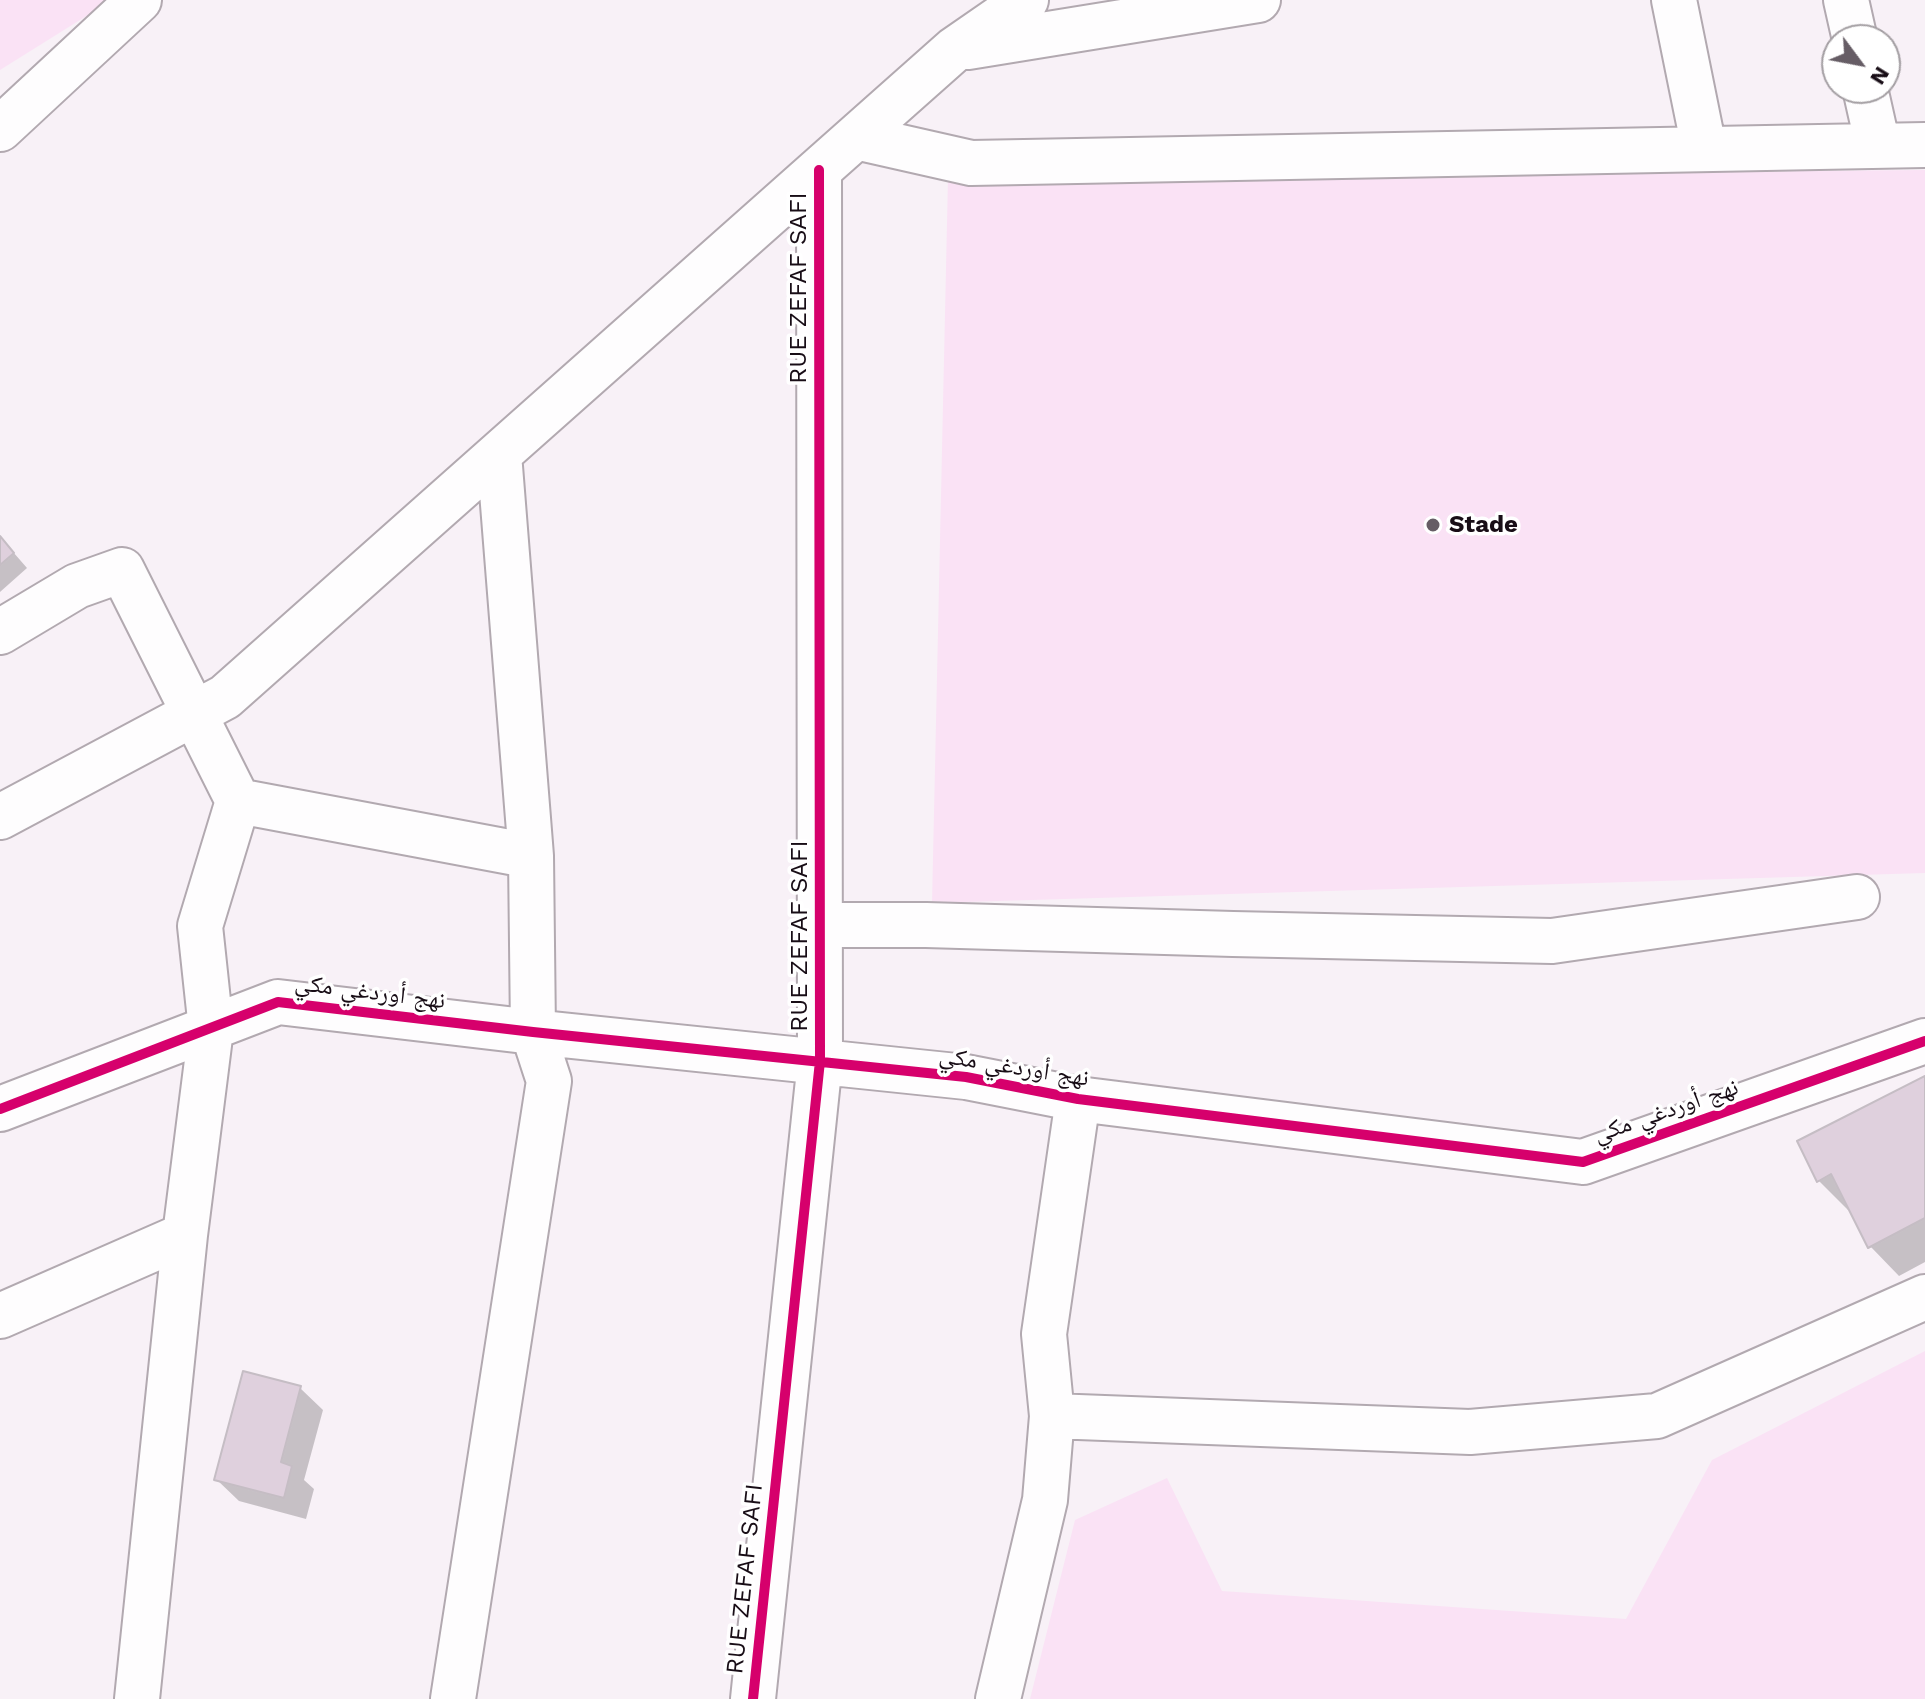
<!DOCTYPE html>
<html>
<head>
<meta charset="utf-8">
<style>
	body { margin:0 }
	#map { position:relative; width:1925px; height:1699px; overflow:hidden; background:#f8f1f7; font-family:"Work Sans",sans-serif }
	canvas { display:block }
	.north { position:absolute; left:1821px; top:24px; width:80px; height:80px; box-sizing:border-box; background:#fff; border:2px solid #a39ea2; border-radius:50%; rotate:122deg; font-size:22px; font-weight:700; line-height:32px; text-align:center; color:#180d16 }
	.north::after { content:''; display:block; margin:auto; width:28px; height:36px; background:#665d65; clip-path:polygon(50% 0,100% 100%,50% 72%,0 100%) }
</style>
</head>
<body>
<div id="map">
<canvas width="1925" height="1699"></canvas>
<div class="north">N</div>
</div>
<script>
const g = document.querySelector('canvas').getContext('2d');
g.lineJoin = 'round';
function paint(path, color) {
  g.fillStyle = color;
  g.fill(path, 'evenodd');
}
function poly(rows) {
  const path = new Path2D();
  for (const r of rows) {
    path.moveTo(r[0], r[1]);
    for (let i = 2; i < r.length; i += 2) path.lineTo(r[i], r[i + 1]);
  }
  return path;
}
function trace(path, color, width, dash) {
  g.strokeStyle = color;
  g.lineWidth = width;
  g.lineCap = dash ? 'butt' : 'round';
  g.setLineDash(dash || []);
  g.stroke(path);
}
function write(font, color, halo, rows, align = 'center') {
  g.font = font + ' "Work Sans","Noto Naskh Arabic",sans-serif';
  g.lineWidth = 7;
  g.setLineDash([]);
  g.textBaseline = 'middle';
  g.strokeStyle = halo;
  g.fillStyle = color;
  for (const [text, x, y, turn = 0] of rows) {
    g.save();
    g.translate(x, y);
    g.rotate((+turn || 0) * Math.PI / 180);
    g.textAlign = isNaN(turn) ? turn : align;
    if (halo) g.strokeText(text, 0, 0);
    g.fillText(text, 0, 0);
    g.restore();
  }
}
paint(poly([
	[0,0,112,0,0,70],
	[1925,170,1925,873,932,903,948,178],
	[1925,1351,1925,1699,1030,1699,1075,1520,1167,1478,1222,1591,1626,1619,1712,1460]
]), '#fae2f5');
paint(poly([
	[0,537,27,568,0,592],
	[1925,1078,1925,1262,1899,1276,1870,1246,1850,1208,1848,1210,1818,1180],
	[300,1388,323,1410,304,1480,314,1489,306,1519,239,1501,216,1479]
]), '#0003');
const building = poly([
	[0,536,14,553,0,565,0,536],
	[1925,1076,1925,1218,1868,1248,1831,1174,1817,1182,1797,1141,1925,1076],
	[243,1371,301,1386,281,1462,292,1466,284,1498,214,1480,243,1371]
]);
paint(building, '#dfd0dd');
trace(building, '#c5bdc4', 2);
const minor = poly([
	[1674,0,1704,148],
	[1846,0,1855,40],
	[968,47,1258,0],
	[1865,88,1878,146],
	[0,129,139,0],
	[856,137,971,163,1925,145],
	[0,632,77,586,122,570,238,801,531,856],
	[0,817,225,697,955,49,1026,0],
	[820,925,926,925,1233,934,1552,941,1857,897],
	[0,1109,278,1002,533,1032,966,1077,1078,1099,1583,1162,1925,1041],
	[0,1316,185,1235],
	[1052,1416,1044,1334,1078,1099],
	[137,1699,185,1235,211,1029,200,926,238,801],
	[453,1699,549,1081,533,1032,531,856,499,454],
	[753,1699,820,1061,819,170],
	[998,1699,1045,1500,1052,1416,1470,1432,1657,1416,1925,1297]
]);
trace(minor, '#b2a9b0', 48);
trace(minor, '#fefdfe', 44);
trace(poly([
	[0,1109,278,1002,533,1032,966,1077,1078,1099,1583,1162,1925,1041],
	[753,1699,820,1061,819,170]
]), '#d6006c', 10);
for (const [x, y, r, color] of [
	[1433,525,8,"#665d65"]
]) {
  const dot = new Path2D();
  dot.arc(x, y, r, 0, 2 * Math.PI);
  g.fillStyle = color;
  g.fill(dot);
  trace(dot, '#fff', 3);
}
write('24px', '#180d16', '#fff', [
	["RUE ZEFAF SAFI",799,288,-90],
	["RUE ZEFAF SAFI",800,936,-90],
	["نهج أوردغي مكي",370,992,7],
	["نهج أوردغي مكي",1014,1067,9],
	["نهج أوردغي مكي",1666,1111,-19],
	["RUE ZEFAF SAFI",745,1579,-84]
]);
write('bold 24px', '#180d16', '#fff', [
	["Stade",1449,525]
], 'left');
</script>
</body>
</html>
